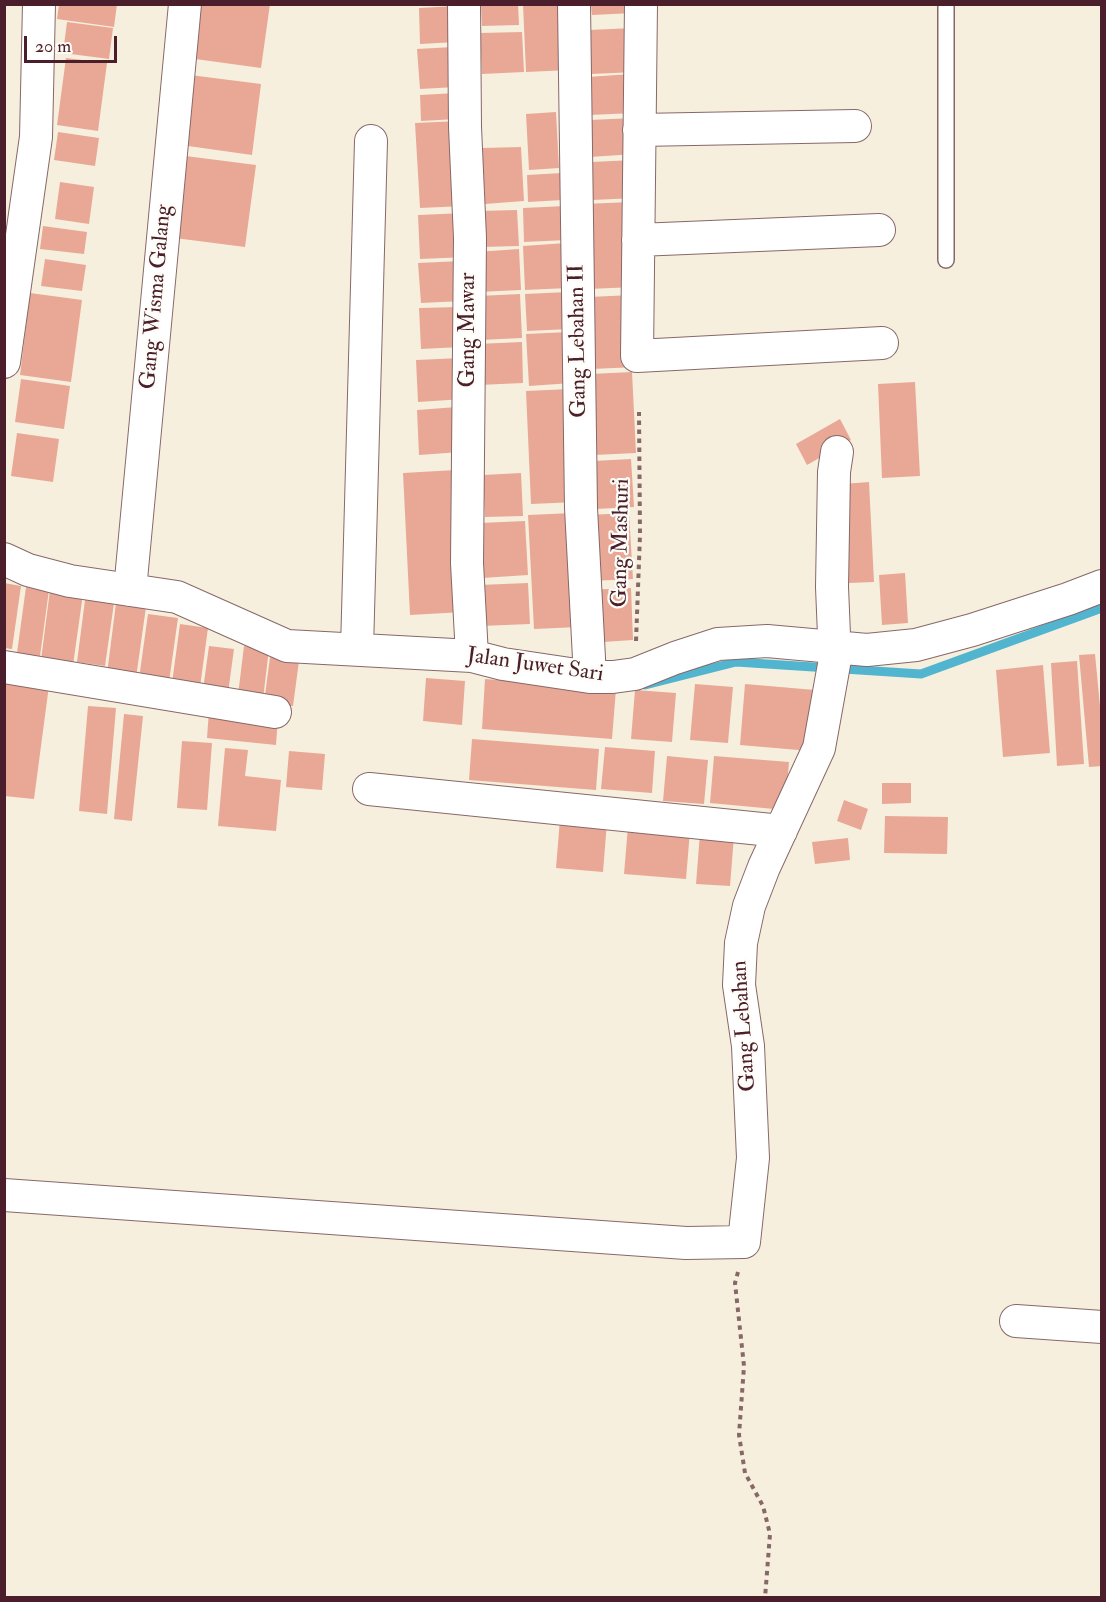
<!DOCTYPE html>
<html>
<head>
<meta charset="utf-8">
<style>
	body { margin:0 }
	#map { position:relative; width:1106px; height:1602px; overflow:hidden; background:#f7efdd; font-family:"IM FELL Double Pica",serif }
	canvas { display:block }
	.frame { position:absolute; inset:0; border:6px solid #4a1f2b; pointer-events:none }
	.scale { position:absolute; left:24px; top:36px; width:93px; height:27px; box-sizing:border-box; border:3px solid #4a1f2b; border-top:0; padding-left:8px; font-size:18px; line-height:21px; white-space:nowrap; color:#4a1f2b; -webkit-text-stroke:4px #fdfcf7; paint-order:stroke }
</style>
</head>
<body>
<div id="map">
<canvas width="1106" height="1602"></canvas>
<div class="frame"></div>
<div class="scale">20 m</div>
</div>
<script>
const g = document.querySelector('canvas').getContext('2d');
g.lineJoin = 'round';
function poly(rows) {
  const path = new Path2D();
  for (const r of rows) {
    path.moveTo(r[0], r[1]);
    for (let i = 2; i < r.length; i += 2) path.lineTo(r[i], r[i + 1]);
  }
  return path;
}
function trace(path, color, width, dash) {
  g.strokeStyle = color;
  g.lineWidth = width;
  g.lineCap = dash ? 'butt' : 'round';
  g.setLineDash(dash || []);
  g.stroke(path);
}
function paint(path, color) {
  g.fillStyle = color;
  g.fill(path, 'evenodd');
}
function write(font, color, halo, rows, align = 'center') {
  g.font = font + ' "IM FELL Double Pica",serif';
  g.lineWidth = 4.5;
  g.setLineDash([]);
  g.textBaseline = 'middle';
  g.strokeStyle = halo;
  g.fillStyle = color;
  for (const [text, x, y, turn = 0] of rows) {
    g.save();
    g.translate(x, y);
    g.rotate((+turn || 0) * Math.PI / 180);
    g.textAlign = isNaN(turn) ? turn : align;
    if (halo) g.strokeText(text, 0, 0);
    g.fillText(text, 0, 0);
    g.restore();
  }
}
trace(poly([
	[645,685,736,662,921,674,1102,608]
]), '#52b5d0', 9);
paint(poly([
	[59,4,117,4,114,27,57,19],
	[196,4,270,4,261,68,188,58],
	[481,4,518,4,519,25,482,26],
	[523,4,565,4,569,70,526,72],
	[591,5,634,5,634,13,592,15],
	[456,6,457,42,420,44,419,8],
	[67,22,113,28,109,59,63,53],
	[634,28,636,72,591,74,588,30],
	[522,32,524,72,482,74,480,33],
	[453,47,456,87,420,89,417,49],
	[66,58,107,63,98,131,57,125],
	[632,74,635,113,589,115,587,77],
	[190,75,261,84,252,155,181,145],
	[456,93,457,119,421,121,420,95],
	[556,112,559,168,529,170,526,114],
	[634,118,635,154,590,157,589,120],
	[460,121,464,206,420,208,415,123],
	[58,132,99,138,95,166,54,160],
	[521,147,524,201,485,204,482,148],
	[178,155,256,165,245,247,167,237],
	[634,160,636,198,592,200,591,162],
	[562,173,563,200,528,202,527,175],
	[60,182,94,187,89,224,55,219],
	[631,202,635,287,588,289,584,204],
	[565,206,567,240,524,242,523,208],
	[517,210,519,246,481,247,479,211],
	[465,213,467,257,420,259,418,215],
	[43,226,87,232,84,254,40,249],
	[566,243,568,288,525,290,523,246],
	[519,249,521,290,478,292,476,252],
	[45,259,86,265,82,291,41,286],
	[461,261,463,301,421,303,418,263],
	[568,292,570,329,527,331,525,294],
	[30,293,82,300,71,382,20,375],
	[520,294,522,338,480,340,478,296],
	[632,295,636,367,592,369,589,297],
	[459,307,461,347,421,349,419,308],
	[569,332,572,383,529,386,526,334],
	[522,342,523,383,479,385,477,344],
	[461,358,464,399,418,402,416,360],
	[632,372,636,453,594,455,590,374],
	[21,379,70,386,64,429,15,422],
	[915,382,920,476,882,478,878,384],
	[570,389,576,502,531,504,526,391],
	[457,407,460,452,419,455,417,410],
	[840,419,851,440,807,465,796,444],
	[17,433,59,439,53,482,11,476],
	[631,459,634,507,596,509,593,461],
	[456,470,463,612,410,615,403,473],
	[521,473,523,516,485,517,483,475],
	[869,482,874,582,848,583,843,484],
	[573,513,579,627,534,629,528,515],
	[629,513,633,579,591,581,588,515],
	[525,521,528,575,482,578,480,523],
	[905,573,908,623,882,625,879,575],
	[4,583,21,586,12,649,4,648],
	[528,583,530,624,481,626,479,585],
	[26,587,49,590,40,656,17,653],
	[631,588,633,640,588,643,586,590],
	[50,590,83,594,73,665,41,660],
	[85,600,114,603,105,666,77,662],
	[116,603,146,607,136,678,107,674],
	[148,614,178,618,168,689,138,686],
	[180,624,208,628,200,687,172,683],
	[209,646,234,649,228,693,203,690],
	[244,646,269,649,263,699,238,695],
	[1095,654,1102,727,1102,766,1089,767,1079,655],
	[270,657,299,661,293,706,264,703],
	[1077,661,1084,764,1057,766,1051,663],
	[1043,665,1050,753,1003,757,996,670],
	[4,672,50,678,34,799,4,796],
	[426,678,465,681,462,725,423,721],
	[485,679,616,689,612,739,482,729],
	[695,684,733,687,728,743,690,740],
	[745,684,815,690,810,751,740,745],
	[635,690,676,693,672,742,631,739],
	[88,706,116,708,107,814,79,811],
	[209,710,278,717,276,745,207,738],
	[124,714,143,716,132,821,114,819],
	[472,739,599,749,596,790,469,780],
	[182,741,212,743,207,810,177,808],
	[605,747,655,751,652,793,601,789],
	[225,748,248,750,245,776,281,780,276,831,218,826],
	[289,751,325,754,322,790,286,787],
	[667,756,708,760,704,804,663,801],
	[714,756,789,762,785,810,710,803],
	[882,783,911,783,911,803,882,804],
	[844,800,868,809,861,830,837,821],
	[885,816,948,817,947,854,884,853],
	[560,819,607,822,603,872,556,868],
	[628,826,690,831,686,879,624,874],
	[700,833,734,836,730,886,696,884],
	[848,838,850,860,815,864,812,842]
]), '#e9a896');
const service = poly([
	[946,4,946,260]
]);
const minor = poly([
	[464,4,465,127,470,238,467,563,472,656],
	[574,4,581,508,590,677],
	[641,4,637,356,882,343],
	[639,130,855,126],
	[638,240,879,230],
	[4,362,36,137,39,4],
	[4,559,28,570,70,581,177,597,287,646,472,656,503,664,590,677,613,677,635,674,675,658,718,644,767,641,867,650,916,645,972,630,1068,599,1102,586],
	[130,590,185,4],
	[357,649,371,141],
	[4,667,275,712],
	[369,789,781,831],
	[4,1195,686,1243,744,1242,753,1158,748,1046,739,985,741,943,749,906,764,867,819,748,835,659,832,587,834,472,837,452],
	[1016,1321,1102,1327]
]);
trace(service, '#876869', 18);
trace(minor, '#876869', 34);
trace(poly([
	[636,641,640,535,639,412],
	[738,1272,735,1283,744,1366,739,1435,745,1473,763,1506,770,1534,765,1598]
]), '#876869', 4, [4.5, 4.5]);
trace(service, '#fff', 15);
trace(minor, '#fff', 32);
write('22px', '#4a1f2b', '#fdfcf7', [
	["Gang Wisma Galang",157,297,-85],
	["Gang Mawar",469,330,-90],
	["Gang Lebahan II",579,341,-91],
	["Gang Mashuri",622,543,-89],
	["Jalan Juwet Sari",535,666,8],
	["Gang Lebahan",745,1026,-94]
]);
</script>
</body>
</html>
